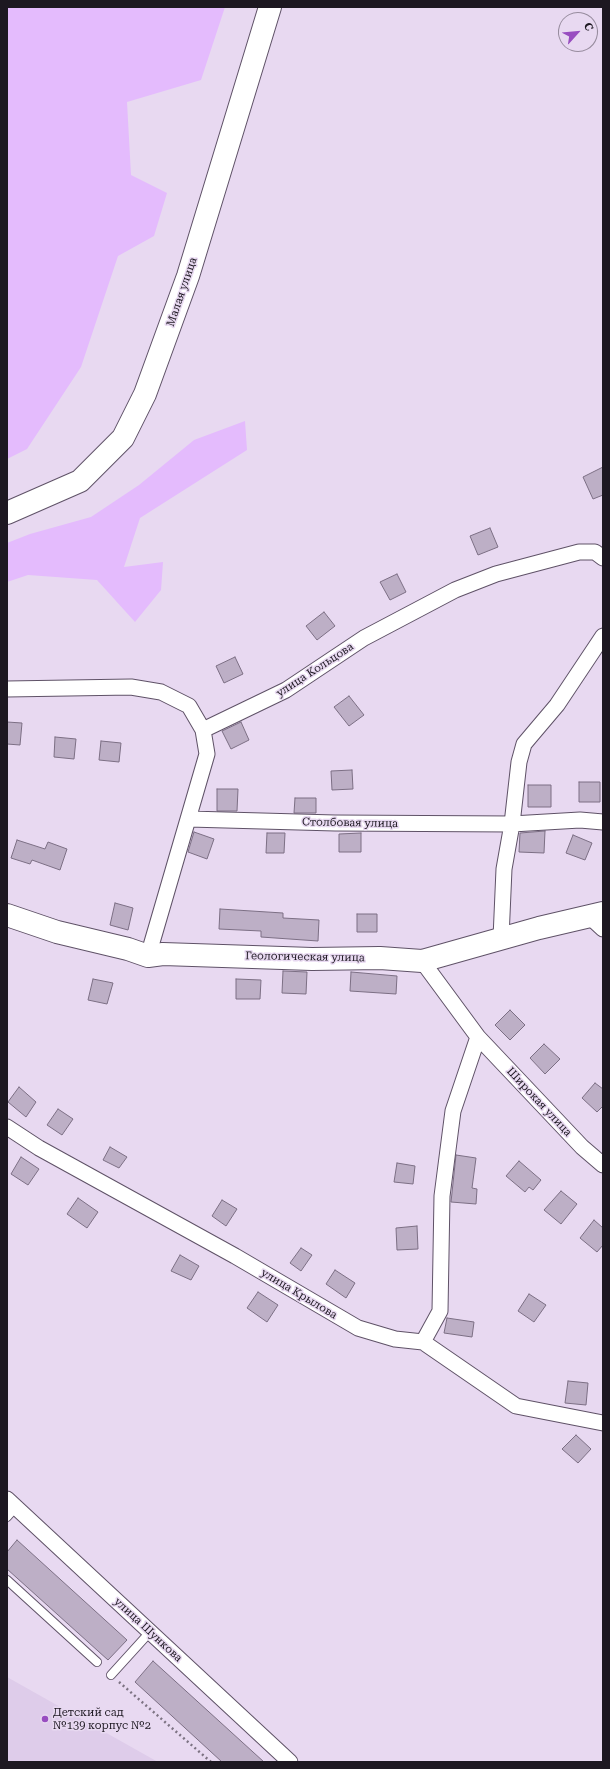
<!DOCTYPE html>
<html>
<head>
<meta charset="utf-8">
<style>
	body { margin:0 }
	#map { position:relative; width:610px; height:1769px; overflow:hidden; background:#e8d9f1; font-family:"Roboto Serif",serif }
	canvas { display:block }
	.frame { position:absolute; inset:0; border:8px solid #1d1821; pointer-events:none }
	.north { position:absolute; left:558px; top:12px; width:40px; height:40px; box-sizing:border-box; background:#e8d9f1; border:1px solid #978c9e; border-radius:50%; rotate:63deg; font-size:11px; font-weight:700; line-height:16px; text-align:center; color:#1d1821 }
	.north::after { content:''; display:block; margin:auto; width:14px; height:18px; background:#984dc0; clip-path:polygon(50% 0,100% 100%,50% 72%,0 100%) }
</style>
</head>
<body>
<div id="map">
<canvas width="610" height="1769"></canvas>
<div class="frame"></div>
<div class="north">С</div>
</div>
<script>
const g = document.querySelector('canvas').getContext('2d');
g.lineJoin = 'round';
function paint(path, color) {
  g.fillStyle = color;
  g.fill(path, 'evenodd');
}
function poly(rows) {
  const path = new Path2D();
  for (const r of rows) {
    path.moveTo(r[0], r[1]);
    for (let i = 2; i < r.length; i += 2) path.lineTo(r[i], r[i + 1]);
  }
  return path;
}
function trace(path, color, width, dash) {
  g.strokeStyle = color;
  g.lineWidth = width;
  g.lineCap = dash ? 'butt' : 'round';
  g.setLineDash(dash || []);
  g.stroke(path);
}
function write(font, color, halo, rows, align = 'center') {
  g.font = font + ' "Roboto Serif",serif';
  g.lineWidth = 3;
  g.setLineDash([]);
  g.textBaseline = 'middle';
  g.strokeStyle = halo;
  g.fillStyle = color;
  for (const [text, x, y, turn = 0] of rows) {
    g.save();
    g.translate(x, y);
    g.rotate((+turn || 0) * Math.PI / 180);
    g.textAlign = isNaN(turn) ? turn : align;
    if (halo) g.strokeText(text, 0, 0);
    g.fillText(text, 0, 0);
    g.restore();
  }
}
paint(poly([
	[7,1677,158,1762,7,1762]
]), '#deccea');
paint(poly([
	[7,7,225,7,201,80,127,102,131,175,167,193,154,236,118,256,81,367,27,449,7,459],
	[245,421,247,450,140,518,124,567,163,562,161,590,135,622,97,580,28,575,7,582,7,543,30,534,91,517,139,485,194,440]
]), '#e4bbfd');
const building = poly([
	[603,467,603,495,593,499,583,477,603,467],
	[490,528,498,547,478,555,470,536,490,528],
	[397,574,406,592,390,600,380,582,397,574],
	[324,612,335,626,317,640,306,626,324,612],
	[235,657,243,674,224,683,216,666,235,657],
	[349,696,364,715,349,726,334,707,349,696],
	[7,722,22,723,20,745,7,744,7,722],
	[241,722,249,740,231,749,222,731,241,722],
	[55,737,76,739,74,759,54,757,55,737],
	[101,741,121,743,119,762,99,760,101,741],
	[352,770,353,789,332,790,331,771,352,770],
	[579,782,600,782,600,802,579,802,579,782],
	[528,785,551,785,551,807,528,807,528,785],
	[217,789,238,789,237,811,217,811,217,789],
	[295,798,316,798,316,813,294,813,295,798],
	[545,831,544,853,519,852,520,833,545,831],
	[194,832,214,839,207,859,188,852,194,832],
	[267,833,285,833,284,853,266,853,267,833],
	[361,833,361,852,339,852,339,834,361,833],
	[573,835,592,843,585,860,566,853,573,835],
	[17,840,45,849,48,842,67,849,60,870,32,860,30,864,11,858,17,840],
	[115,903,133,908,128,930,110,925,115,903],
	[220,909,283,913,283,918,319,920,318,941,261,937,261,931,219,929,220,909],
	[357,914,377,914,377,932,357,932,357,914],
	[283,971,307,972,306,994,282,993,283,971],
	[351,972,397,976,396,994,350,991,351,972],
	[93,979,113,983,107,1004,88,1000,93,979],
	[236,979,261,980,260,999,236,999,236,979],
	[510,1010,525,1025,510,1040,495,1025,510,1010],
	[544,1044,560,1059,545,1074,530,1058,544,1044],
	[595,1083,603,1089,603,1106,597,1112,582,1098,595,1083],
	[19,1087,36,1102,26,1117,8,1102,19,1087],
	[58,1109,73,1119,62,1135,47,1125,58,1109],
	[110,1147,127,1157,119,1168,103,1160,110,1147],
	[456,1155,476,1158,472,1188,477,1189,476,1204,451,1202,456,1155],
	[21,1157,39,1169,28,1185,11,1174,21,1157],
	[519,1161,541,1180,533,1190,529,1187,525,1192,506,1176,519,1161],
	[397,1163,415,1166,413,1184,394,1182,397,1163],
	[561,1191,577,1204,561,1224,544,1210,561,1191],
	[78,1198,98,1212,87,1228,67,1214,78,1198],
	[222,1200,237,1209,226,1226,212,1216,222,1200],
	[594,1220,603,1228,603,1245,597,1252,580,1238,594,1220],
	[417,1226,418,1249,397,1250,396,1228,417,1226],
	[301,1248,312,1255,301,1271,290,1263,301,1248],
	[180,1255,199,1266,191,1280,171,1271,180,1255],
	[335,1270,355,1283,346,1298,326,1284,335,1270],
	[258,1292,278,1305,267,1322,247,1308,258,1292],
	[529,1294,546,1305,534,1322,518,1311,529,1294],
	[447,1318,474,1322,472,1337,444,1333,447,1318],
	[568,1381,588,1383,586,1405,565,1403,568,1381],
	[576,1435,591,1449,578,1463,562,1449,576,1435],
	[17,1540,127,1640,108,1660,7,1569,7,1552,17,1540],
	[153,1661,264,1762,222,1762,135,1682,153,1661]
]);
paint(building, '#bdafc6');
trace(building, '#7c6f84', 1);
const lane = poly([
	[7,1517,16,1507],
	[7,1580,97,1662],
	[111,1675,150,1632]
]);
const street = poly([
	[7,689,131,687,161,692,189,706,203,730,286,690,364,638,455,590,496,574,579,552,595,552,603,558],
	[189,819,335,823,512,824,580,820,603,822],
	[589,916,603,929],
	[501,938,504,869,512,824,519,762,524,744,557,705,603,636],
	[148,956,207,754,203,730],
	[422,961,478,1037,453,1111,442,1196,440,1311,423,1342],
	[478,1037,582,1147,603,1165],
	[7,1127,39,1148,235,1256,358,1328,395,1339,423,1342,516,1406,603,1423],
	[7,1499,290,1762]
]);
const secondary = poly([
	[7,513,80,481,123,438,145,394,188,276,270,7],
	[7,915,57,932,128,949,148,956,163,954,312,959,380,958,422,961,539,928,603,913]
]);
trace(lane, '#5f5267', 10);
trace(street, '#5f5267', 17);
trace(secondary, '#5f5267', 24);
trace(poly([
	[119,1682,211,1762]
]), '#7d7383', 2.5, [2, 3]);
trace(lane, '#fff', 8);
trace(street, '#fff', 15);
trace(secondary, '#fff', 22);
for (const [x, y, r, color] of [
	[45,1719,4,"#984dc0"]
]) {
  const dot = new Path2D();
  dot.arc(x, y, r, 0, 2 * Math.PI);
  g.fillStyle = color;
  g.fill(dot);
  trace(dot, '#e8d9f1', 1.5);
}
write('11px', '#1d1821', '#e8d9f1', [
	["Малая улица",182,292,-71],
	["улица Кольцова",315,670,-33],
	["Столбовая улица",350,823,1],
	["Геологическая улица",305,957,1],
	["Широкая улица",539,1102,47],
	["улица Крылова",299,1294,31],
	["улица Шункова",148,1630,43]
]);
write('11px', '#1d1821', '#e8d9f1', [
	["Детский сад",53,1713],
	["№139 корпус №2",53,1726]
], 'left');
</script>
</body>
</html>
